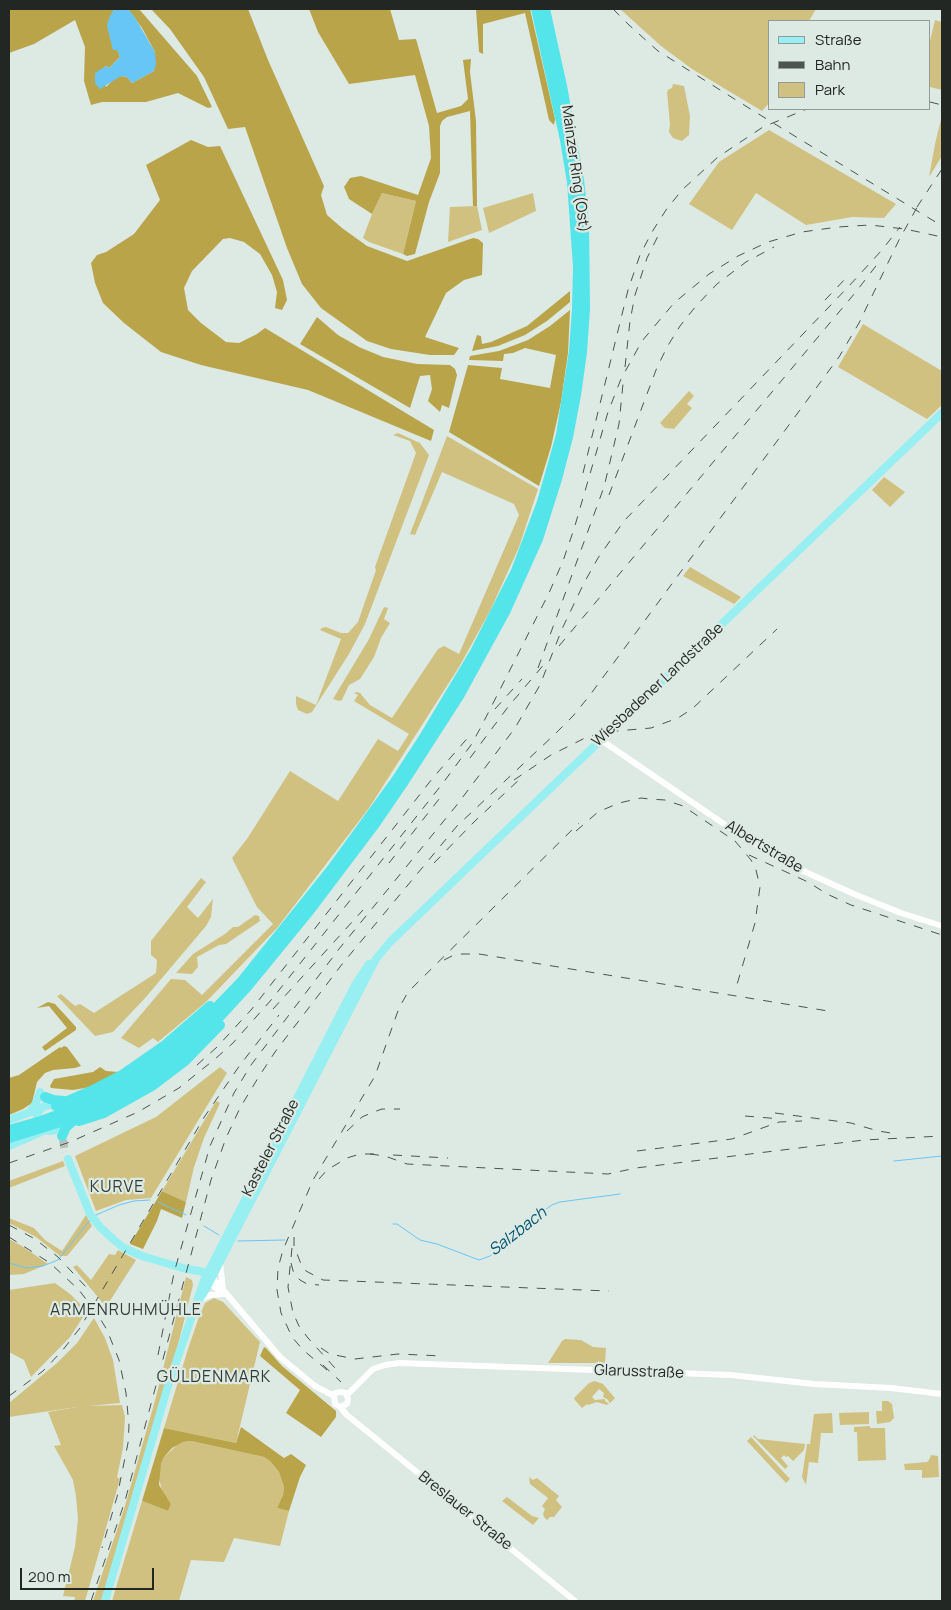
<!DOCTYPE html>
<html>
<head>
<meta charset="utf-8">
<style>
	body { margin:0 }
	#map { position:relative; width:951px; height:1610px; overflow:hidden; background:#dde9e3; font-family:Manrope,sans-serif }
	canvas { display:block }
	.frame { position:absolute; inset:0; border:10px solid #222724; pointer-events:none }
	.legend { position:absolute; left:768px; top:20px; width:162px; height:90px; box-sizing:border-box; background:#dde9e3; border:1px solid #929b97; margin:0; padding:6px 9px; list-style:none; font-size:15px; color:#222724 }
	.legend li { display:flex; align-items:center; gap:10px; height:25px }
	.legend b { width:25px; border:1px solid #929b97 }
	.scale { position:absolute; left:20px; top:1568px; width:134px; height:22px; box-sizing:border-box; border:2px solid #222724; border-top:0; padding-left:6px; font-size:15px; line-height:18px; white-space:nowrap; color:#222724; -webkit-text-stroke:4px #dde9e3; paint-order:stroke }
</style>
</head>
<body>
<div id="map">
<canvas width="951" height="1610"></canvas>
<div class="frame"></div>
<ul class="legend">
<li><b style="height:6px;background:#98eff2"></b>Straße</li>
<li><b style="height:6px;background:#4d534f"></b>Bahn</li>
<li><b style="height:14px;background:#d1c180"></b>Park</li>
</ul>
<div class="scale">200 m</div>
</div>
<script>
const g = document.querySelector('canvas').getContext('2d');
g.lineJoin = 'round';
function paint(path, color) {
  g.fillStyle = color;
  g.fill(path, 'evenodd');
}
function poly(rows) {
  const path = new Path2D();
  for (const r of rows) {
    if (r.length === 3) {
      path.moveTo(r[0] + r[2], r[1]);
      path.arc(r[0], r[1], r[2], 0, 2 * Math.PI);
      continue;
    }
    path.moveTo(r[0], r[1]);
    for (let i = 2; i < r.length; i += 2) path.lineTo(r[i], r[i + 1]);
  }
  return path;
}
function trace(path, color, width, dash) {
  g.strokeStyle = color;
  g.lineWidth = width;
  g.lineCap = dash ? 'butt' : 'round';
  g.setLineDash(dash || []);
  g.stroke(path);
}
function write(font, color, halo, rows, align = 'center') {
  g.font = font + ' Manrope,sans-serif';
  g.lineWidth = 4.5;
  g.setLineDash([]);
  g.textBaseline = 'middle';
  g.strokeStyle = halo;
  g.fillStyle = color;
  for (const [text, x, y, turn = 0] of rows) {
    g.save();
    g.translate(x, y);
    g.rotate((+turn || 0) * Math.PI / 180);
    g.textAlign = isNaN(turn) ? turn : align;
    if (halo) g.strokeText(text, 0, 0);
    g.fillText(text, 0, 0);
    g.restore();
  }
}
paint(poly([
	[620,9,816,9,809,21,770,21,770,102,762,111,692,69,661,46],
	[935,20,942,22,942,90,930,87,930,41],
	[673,84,684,86,690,116,689,135,682,141,673,138,669,132,670,124,667,92,669,89,672,88],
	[942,115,942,156,929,177,935,144],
	[769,130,896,204,884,218,852,217,806,225,756,193,732,230,689,204,719,162],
	[382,193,416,201,403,254,369,242,363,238,372,214],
	[533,193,536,211,489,233,483,208],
	[477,206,482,230,448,242,450,207],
	[863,324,942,371,942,405,927,419,838,367],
	[689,391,694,396,687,404,692,408,674,429,665,428,660,423],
	[398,433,420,443,429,455,365,624,349,654,312,712,307,714,298,710,296,704,296,696,316,705,341,639,320,630,322,628,326,627,341,633,348,633,358,622,376,570,375,567,416,453,410,441,393,435],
	[447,436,538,489,519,547,490,611,459,667,369,808,277,928,206,1002,158,1042,153,1038,139,1048,121,1038,171,979,185,980,202,995,273,924,257,907,232,858,247,839,290,771,338,801,378,739,398,751,409,734,354,701,358,695,354,693,357,692,360,693,370,705,392,718,438,649,444,646,459,654,519,515,514,504,442,472,415,535,410,534],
	[884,477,905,492,890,507,872,490],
	[690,567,741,597,734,604,683,576],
	[384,607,388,608,384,619,390,623,381,638,374,657,360,679,349,685,342,700,339,701,333,699,369,639],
	[201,878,206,882,187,907,198,918,213,899,211,917,206,926,146,997,113,1032,95,1036,57,996,61,994,75,1006,80,1004,94,1013,156,973,157,960,151,955,151,941],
	[255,915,259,916,260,921,226,944,219,945,197,957,198,967,192,974,176,973,193,954,225,934,233,927,238,927],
	[220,1067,227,1073,151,1198,126,1200,96,1211,75,1156,156,1117],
	[216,1101,220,1103,204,1138,194,1167,186,1202,162,1191],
	[63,1161,65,1166,9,1188,9,1181],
	[86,1215,92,1226,67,1256,60,1256,36,1237,9,1223,9,1218,34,1228,45,1240,62,1251],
	[9,1239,22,1246,48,1264,24,1274,9,1275],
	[118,1250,136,1260,106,1307,73,1267,77,1265,91,1280,109,1254,115,1255],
	[186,1277,192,1280,193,1285,179,1341,101,1601,93,1601,125,1506,156,1397],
	[55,1283,70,1294,87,1311,70,1337,31,1377,24,1360,9,1352,9,1290],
	[214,1298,223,1302,260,1342,236,1443,164,1428,188,1349,199,1317,205,1303],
	[94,1318,105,1338,113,1360,120,1403,89,1406,122,1405,125,1417,123,1448,117,1477,120,1479,85,1601,74,1601,75,1597,63,1596,75,1547,78,1519,76,1496,73,1480,54,1446,61,1445,48,1412,77,1407,9,1417,9,1403,57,1363,77,1343],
	[565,1339,581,1340,593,1347,606,1348,605,1363,548,1363,562,1341],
	[595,1381,603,1384,615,1398,610,1403,607,1399,603,1397,604,1393,599,1389,592,1397,595,1400,605,1399,605,1401,609,1404,607,1405,597,1402,588,1405,587,1404,582,1408,574,1399,575,1397,589,1383],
	[882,1401,888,1401,892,1404,894,1418,890,1422,877,1424,876,1411,882,1411],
	[869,1412,869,1424,840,1425,839,1413],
	[832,1413,833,1433,821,1433,818,1463,809,1462,806,1485,802,1477,807,1444,810,1444,814,1414],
	[870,1426,870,1428,885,1428,886,1460,858,1461,857,1432,854,1432,854,1427],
	[754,1435,758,1439,805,1444,804,1450,793,1461,788,1456,786,1457,784,1455,781,1458,788,1466,785,1469,753,1436],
	[751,1437,790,1479,786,1483,747,1441],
	[191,1441,264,1457,270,1461,279,1472,284,1487,283,1495,277,1508,289,1511,280,1546,234,1538,224,1562,191,1560,179,1601,112,1601,142,1501,168,1511,171,1504,162,1491,159,1478,159,1469,164,1457,177,1445,183,1442],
	[931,1455,938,1456,939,1477,922,1478,922,1470,905,1470,904,1464,927,1462,929,1460],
	[529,1477,533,1480,537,1478,559,1496,556,1500,562,1507,554,1517,550,1517,547,1520,544,1517,543,1514,545,1509,542,1506,548,1498,530,1484],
	[507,1497,532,1516,539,1518,533,1525,502,1501]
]), '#d1c180');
paint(poly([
	[9,9,117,9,113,11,113,50,117,49,120,57,109,68,106,66,102,69,106,87,114,79,121,76,127,77,132,83,154,71,155,52,142,28,128,9,139,9,197,76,212,107,208,108,178,93,146,102,102,102,91,105,84,81,85,47,75,20,34,44,9,53],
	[151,9,248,9,268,60,324,186,321,195,327,215,342,228,367,246,407,261,473,238,478,239,483,243,482,275,464,280,446,293,425,337,459,348,454,355,430,355,391,349,367,341,321,308,302,284,287,248,245,127,228,129,204,77,170,29],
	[309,9,390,9,399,40,416,39,437,113,461,106,468,99,463,60,471,59,470,72,476,121,477,206,473,206,470,111,447,117,442,121,440,126,440,173,429,202,415,254,407,256,403,254,416,201,382,193,372,214,349,199,344,187,350,178,361,176,418,195,431,158,429,126,415,75,349,84,318,32],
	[476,9,530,9,555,119,554,125,549,120,525,13,483,24,483,54,479,52],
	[191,140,208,147,220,146,283,280,287,300,282,310,275,308,277,292,272,275,260,254,244,242,230,238,223,239,192,271,184,288,188,310,201,323,226,342,239,343,257,334,265,328,434,430,431,441,308,390,201,365,161,352,124,323,103,303,95,283,91,263,97,255,106,252,134,234,160,200,146,165],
	[570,291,570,302,547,321,525,335,498,346,472,351,477,335,481,336,482,344,491,342,527,326],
	[570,310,568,353,561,402,551,447,539,486,449,432,468,365,502,368,500,379,550,388,556,355,525,348,513,353,504,354,503,361,469,360,470,356,499,351,528,340,550,326],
	[317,317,338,335,359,347,383,357,417,364,450,365,455,369,457,375,449,408,442,405,440,412,428,401,432,389,430,375,420,376,410,408,300,344],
	[48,1002,55,1004,76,1027,76,1030,45,1051,42,1047,67,1028,49,1006,37,1008],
	[64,1046,67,1047,81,1066,75,1068,53,1070,45,1073,37,1082,32,1103,23,1109,9,1115,9,1078,19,1075,60,1047,61,1048],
	[100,1067,106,1071,118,1072,91,1087,73,1090,51,1088,50,1086,54,1079,93,1072],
	[162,1191,186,1202,182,1218,161,1209,157,1221,143,1249,130,1244],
	[264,1347,266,1348,282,1366,336,1411,336,1417,321,1437,286,1413,300,1390,260,1356],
	[241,1427,284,1458,291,1454,306,1465,300,1477,289,1511,277,1508,283,1495,284,1487,279,1472,270,1461,264,1457,191,1441,183,1442,172,1448,164,1457,161,1464,159,1485,171,1504,168,1511,142,1501,164,1428,236,1443]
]), '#b9a44a');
paint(poly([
	[117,9,128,9,134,16,155,52,156,64,154,71,132,83,127,77,121,76,100,89,95,83,95,73,106,66,109,68,120,57,117,50,113,50,107,26,109,18,113,11]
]), '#68c6f6');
trace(poly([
	[894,1161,942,1156],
	[158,1202,186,1215],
	[96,1215,119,1205,134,1201,150,1200],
	[393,1224,397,1224,420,1240,437,1244,479,1260,490,1256,497,1251,528,1222,552,1205,560,1202,620,1194],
	[204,1226,219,1235],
	[238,1241,285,1240],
	[9,1263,27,1268,43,1266,58,1260,91,1219]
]), '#68c6f6', 1);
trace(poly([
	[63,1140,65,1152]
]), '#b8c2bd', 8, [8, 4]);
trace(poly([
	[601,740,743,837,801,870,854,894,901,913,942,926],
	[220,1263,223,1289],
	[213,1278,280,1357,315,1386,334,1396],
	[210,1283,223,1294],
	[201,1299,210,1295,224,1294],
	[347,1395,373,1369,385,1365,399,1363,731,1375,814,1384,891,1388,942,1394],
	[340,1407,347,1404,348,1399,346,1393,341,1392,335,1393,334,1396,335,1404,340,1407,347,1415,575,1601]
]), '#fff', 6);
trace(poly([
	[50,1118,13],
	[30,1112,36,1103,40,1092],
	[9,1120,41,1108],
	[9,1146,41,1132],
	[68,1159,90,1214,100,1227,114,1240,124,1248,142,1256,186,1269,200,1271,209,1275],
	[194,1308,206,1289,376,959,390,942,942,413],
	[105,1601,168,1386,204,1280,355,985,369,964]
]), '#98eff2', 8);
trace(poly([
	[45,1097,53,1100,64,1101],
	[56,1106,95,1089,122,1075,165,1045,210,1006],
	[79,1121,104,1113,152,1086,185,1061,220,1025],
	[9,1130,41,1121,71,1110,100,1097,131,1079,161,1059,189,1036,242,981,331,870,397,779,423,739,475,652,516,571,542,502,561,435,574,351,577,309,578,267,572,182,565,140,536,9],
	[62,1136,66,1127,72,1122],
	[9,1138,64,1121,120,1095,166,1065,211,1026,247,987,310,910,375,824,403,783,459,696,506,610,538,539,557,479,568,437,576,395,582,352,585,309,584,223,579,180,562,86,545,9]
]), '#53e5ea', 10);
trace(poly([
	[613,9,629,25,658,51,752,110,942,226],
	[930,102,942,105],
	[917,207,942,169],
	[825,300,848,276],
	[625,367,630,321,635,295,647,258,661,230],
	[583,473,628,290,640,255,652,232,666,210,682,190,718,157,763,127,807,109],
	[609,495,656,370,667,347,680,326,696,306,717,284,746,262,774,247],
	[559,646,855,293,879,262],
	[538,668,604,487,619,424,623,384],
	[495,709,522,679],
	[470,758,508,707,546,662],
	[514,780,551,755,585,738,605,732,651,728,678,718,692,709,777,629],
	[576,831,598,812,619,803,641,798,649,799,665,800,683,806,735,841,751,860,756,870,760,887,755,923,736,988],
	[749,855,808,882,827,894,851,905,942,935],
	[389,863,443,794],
	[434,863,475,821,521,778],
	[444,960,452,956,462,954,479,954,828,1011],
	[273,1009,363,910],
	[197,1065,217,1047,251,1010,432,779,471,734],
	[775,1113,851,1123,878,1131,891,1133],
	[745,1116,781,1119],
	[347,1131,362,1117,371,1113,382,1109,400,1109],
	[637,1151,732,1139,779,1122,802,1121],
	[370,1154,385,1156,407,1164,608,1174,636,1168,864,1140,942,1136],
	[393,1155,448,1158],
	[9,1163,70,1142,138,1112,179,1088,215,1059,233,1043,272,999,443,783,471,745,481,727,549,593,563,561,574,529,608,412,621,379,642,341,674,303,709,274,738,256,768,242,802,232,838,227,870,225,905,229,942,237],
	[319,1179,327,1170,347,1158,360,1154,376,1154],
	[9,1225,35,1239,58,1257,86,1287],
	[9,1237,50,1263,79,1290,98,1315,107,1330,119,1360,126,1393,129,1426,128,1443,117,1497,102,1548],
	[294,1237,294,1246,301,1264,306,1271,323,1280,609,1291],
	[292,1248,288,1287,293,1313,299,1326,308,1338,335,1368],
	[291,1263,294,1274,300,1280,307,1284,319,1285],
	[321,1348,330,1354,355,1359,398,1354,443,1356],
	[158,1355,174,1273,210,1146,234,1093,251,1065,339,949,456,806,515,728,540,685,562,629,584,583,598,558,624,521,849,286,882,250,900,227],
	[323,1365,341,1382],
	[327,1370,303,1350,292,1337,281,1313,277,1290,278,1268,283,1250,313,1180,375,1076,399,1008,408,992,579,823],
	[9,1396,43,1371,62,1351,80,1328,205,1116,240,1065,279,1015],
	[91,1601,125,1501,211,1180,226,1138,240,1108,258,1078,275,1052,343,963,457,826,554,735,573,716,590,695,839,357,859,323,899,240,920,202]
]), '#4d534f', 1, [9, 9]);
write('15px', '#222724', '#dde9e3', [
	["Mainzer Ring (Ost)",575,169,82],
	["Wiesbadener Landstraße",658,685,-43],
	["Albertstraße",764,847,31],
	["Kasteler Straße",271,1148,-63],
	["Glarusstraße",639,1372,2],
	["Breslauer Straße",465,1511,39]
]);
g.letterSpacing = '1px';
write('16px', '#333d38', '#dde9e3', [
	["KURVE",117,1188],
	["ARMENRUHMÜHLE",126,1311],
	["GÜLDENMARK",214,1378]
]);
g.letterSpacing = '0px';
write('italic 16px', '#005271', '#dde9e3', [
	["Salzbach",518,1232,-38]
]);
</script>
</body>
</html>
